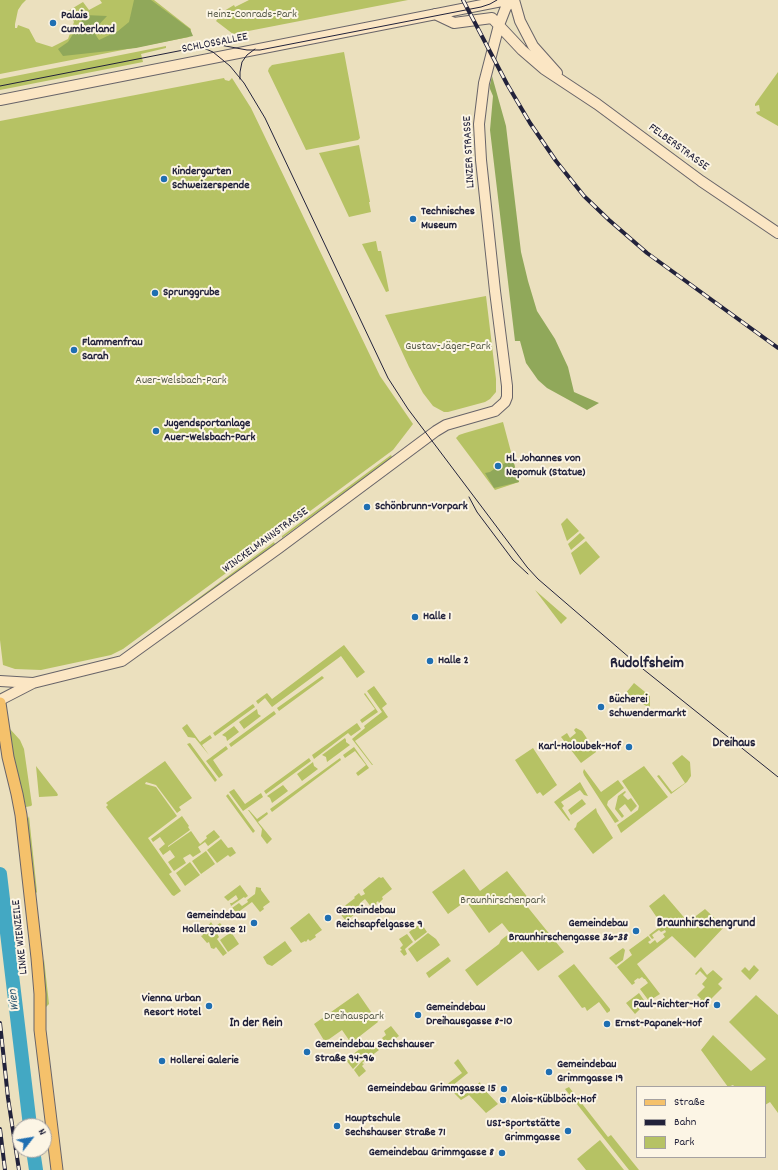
<!DOCTYPE html>
<html>
<head>
<meta charset="utf-8">
<style>
	body { margin:0 }
	#map { position:relative; width:778px; height:1170px; overflow:hidden; background:#ebe0be; font-family:Dekko,sans-serif }
	canvas { display:block }
	.legend { position:absolute; left:636px; top:1086px; width:130px; height:72px; box-sizing:border-box; background:#fcf5e5; border:1px solid #a5a1a1; margin:0; padding:5px 7px; list-style:none; font-size:12px; color:#22223b }
	.legend li { display:flex; align-items:center; gap:8px; height:20px }
	.legend b { width:20px; border:1px solid #a5a1a1 }
	.north { position:absolute; left:12px; top:1118px; width:40px; height:40px; box-sizing:border-box; background:#fcf5e5; border:1px solid #a5a1a1; border-radius:50%; rotate:59deg; font-size:11px; font-weight:700; line-height:16px; text-align:center; color:#22223b }
	.north::after { content:''; display:block; margin:auto; width:14px; height:18px; background:#1f6fb2; clip-path:polygon(50% 0,100% 100%,50% 72%,0 100%) }
</style>
</head>
<body>
<div id="map">
<canvas width="778" height="1170"></canvas>
<ul class="legend">
<li><b style="height:5px;background:#f5c16b"></b>Straße</li>
<li><b style="height:5px;background:#22223b"></b>Bahn</li>
<li><b style="height:11px;background:#b6c264"></b>Park</li>
</ul>
<div class="north">N</div>
</div>
<script>
const g = document.querySelector('canvas').getContext('2d');
g.lineJoin = 'round';
function paint(path, color) {
  g.fillStyle = color;
  g.fill(path, 'evenodd');
}
function poly(rows) {
  const path = new Path2D();
  for (const r of rows) {
    path.moveTo(r[0], r[1]);
    for (let i = 2; i < r.length; i += 2) path.lineTo(r[i], r[i + 1]);
  }
  return path;
}
function trace(path, color, width, dash) {
  g.strokeStyle = color;
  g.lineWidth = width;
  g.lineCap = dash ? 'butt' : 'round';
  g.setLineDash(dash || []);
  g.stroke(path);
}
function write(font, color, halo, rows, align = 'center') {
  g.font = font + ' Dekko,sans-serif';
  g.lineWidth = 4;
  g.setLineDash([]);
  g.textBaseline = 'middle';
  g.strokeStyle = halo;
  g.fillStyle = color;
  for (const [text, x, y, turn = 0] of rows) {
    g.save();
    g.translate(x, y);
    g.rotate((+turn || 0) * Math.PI / 180);
    g.textAlign = isNaN(turn) ? turn : align;
    if (halo) g.strokeText(text, 0, 0);
    g.fillText(text, 0, 0);
    g.restore();
  }
}
paint(poly([
	[0,0,26,0,22,4,18,10,15,24,15,28,17,28,18,25,29,29,36,42,52,47,68,39,74,22,68,11,83,2,89,10,102,3,100,0,154,0,191,29,189,37,0,74],
	[249,0,408,0,233,34,216,21,224,11,234,5,235,7],
	[166,46,166,48,141,54,143,62,0,90,0,79],
	[344,52,360,138,358,140,306,150,268,71,269,68,272,65],
	[778,72,778,126,757,114,756,112,760,111,759,105,755,106,755,104],
	[224,78,225,80,229,81,232,78,251,108,380,376,413,424,393,450,123,649,111,655,41,670,15,669,3,665,0,640,0,121],
	[359,145,370,202,369,202,371,212,349,217,319,153],
	[376,241,378,251,381,251,389,291,386,292,362,244],
	[486,296,496,379,496,392,490,399,485,402,448,412,444,412,433,406,423,393,409,367,385,315],
	[503,422,519,482,495,490,456,438,459,435,465,433],
	[391,455,392,457,386,462,282,538,282,536],
	[567,518,579,531,567,541,561,524],
	[580,533,585,538,571,550,568,544],
	[586,541,600,557,580,575,571,553],
	[274,542,275,544,131,650,131,648],
	[535,590,567,618,561,624],
	[344,645,365,672,357,678,341,656,272,707,265,698,258,704,256,701,267,693,272,699],
	[322,676,324,678,279,711,277,708],
	[634,683,650,696,650,708,625,694],
	[374,686,387,704,382,708,388,717,355,741,373,765,372,765,352,739,365,728,364,726,382,712,367,691],
	[365,693,378,712,362,723,360,720,375,709,364,694],
	[253,704,255,707,215,736,213,733],
	[257,709,258,714,261,716,244,729,239,722],
	[274,711,276,714,231,747,229,744],
	[357,723,361,729,351,736,348,733,314,759,312,755],
	[187,724,200,742,210,735,212,738,202,745,209,755,195,738,188,737,182,728],
	[234,726,239,732,227,741,226,737,222,735],
	[576,728,582,731,596,752,581,763,561,737,567,733,570,738,576,733,574,730],
	[10,729,20,740,24,749,32,805,31,806,26,807,12,751],
	[345,738,346,740,346,742,350,745,327,762,326,757,322,755],
	[190,743,217,780,215,782,187,744],
	[226,746,228,749,213,760,223,775,219,778,206,761],
	[354,747,369,768,358,776,356,773,366,765,355,751,345,758,343,755],
	[533,748,557,785,543,796,540,792,537,794,515,760],
	[682,755,690,762,691,776,687,782,671,794,657,776,659,775,672,792,685,783,672,763],
	[309,758,311,761,266,794,264,791],
	[340,758,341,760,272,812,270,809],
	[165,761,192,798,179,807,181,810,177,813,156,785,146,782,145,784,156,787,177,816,148,838,172,872,169,874,181,891,174,896,172,895,106,807,108,805,106,803],
	[313,762,314,766,318,769,302,781,297,774],
	[36,766,57,793,58,795,57,796,39,797],
	[644,766,668,797,621,833,617,825,638,810,639,806,622,781],
	[584,769,601,792,618,780,624,788,608,801,607,805,619,821,615,823,584,775,583,772],
	[580,782,588,796,584,795,580,790,561,802,564,806,562,808,570,820,569,821,554,802],
	[283,785,288,791,272,803,270,798,267,796],
	[234,789,245,804,261,793,263,797,243,811,229,792],
	[625,791,626,792,623,795,628,800,631,798,637,806,631,812,625,804,619,809,624,816,622,818,615,809,618,796],
	[228,794,255,831,253,833,226,796],
	[582,799,586,804,571,815,568,810],
	[596,808,597,812,613,838,593,854,574,829,576,827,577,823],
	[248,810,249,810,257,819,267,812,268,814,258,822,272,839,267,844,261,836,262,829],
	[29,816,37,892,35,894,27,821],
	[182,816,189,826,188,827,190,830,168,846,168,847,191,831,200,844,207,838,206,836,214,830,220,837,208,846,205,842,198,847,201,852,193,857,190,854,183,858,186,863,174,871,168,862,175,857,170,850,163,855,159,849,165,844,160,837,153,842,151,839],
	[221,839,228,848,232,847,236,853,230,857,228,855,217,863,207,850],
	[206,851,215,864,201,874,192,861],
	[190,862,200,875,185,886,176,873],
	[464,869,480,891,507,871,529,899,526,905,564,952,538,971,522,951,477,986,465,970,499,944,501,940,510,933,502,923,489,933,466,901,448,914,432,892],
	[379,877,381,878,383,877,392,889,382,897,383,899,379,903,378,901,376,903,377,904,372,908,365,899,360,903,363,908,346,921,338,911,355,898,354,897,359,893,361,896,365,894,363,890],
	[240,885,248,896,245,898,244,897,231,906,230,903,232,903,238,899,236,895,228,901,224,897],
	[256,887,261,888,261,890,270,902,263,907,264,909,260,912,252,902,237,913,232,908,239,903,242,906,248,902,247,900,255,894],
	[664,894,688,922,705,909,724,927,695,958,672,936,637,964,660,994,649,1001,640,989,648,983,645,979,644,979,642,977,639,979,638,978,634,981,635,983,632,985,617,967,632,955,629,950,648,936,651,940,648,942,650,944,655,940,657,943,665,937,663,934,666,932,665,930,661,932,659,930,652,935,654,938,652,939,649,935,662,925,649,906],
	[309,913,322,930,315,935,316,937,310,941,308,939,306,942,305,941,301,943,290,928],
	[211,922,214,927,220,923,223,927,216,932,219,937,217,939,227,953,223,956,216,947,214,949,211,948,209,942,207,943,201,936,203,935,201,930,202,930,205,932,207,930,208,926],
	[421,923,427,932,415,941,409,932],
	[231,932,239,944,228,952,220,940],
	[428,933,436,939,440,945,417,962,408,949],
	[407,934,413,942,405,949,407,954,404,956,400,951,402,950,400,948,403,945,399,939],
	[285,941,292,951,272,966,267,964,263,957],
	[623,948,625,950,623,960,616,965,609,958],
	[448,957,451,961,429,978,426,973],
	[44,959,49,1004,45,1008,42,971],
	[574,964,610,1009,610,1011,607,1013,599,1002,587,1011,585,1007,582,1008,558,976],
	[754,965,759,970,750,980,741,971,745,967,749,971],
	[701,967,707,975,713,970,723,979,718,984,722,988,703,1007,698,1002,701,999,697,995,705,987,702,984,707,978,700,971,696,975,695,974],
	[358,993,378,1022,351,1043,342,1030,325,1042,314,1024],
	[639,993,646,1003,635,1014,626,1003],
	[756,995,778,1015,778,1113,770,1102,765,1105,765,1087,735,1087,733,1085,728,1087,701,1050,713,1035,751,1071,766,1059,729,1022],
	[391,1026,399,1036,387,1044,382,1038,386,1035,384,1031],
	[370,1041,379,1050,362,1063,364,1064,362,1066,366,1071,359,1077,354,1070,363,1060,360,1055,357,1057,360,1061,357,1065,353,1069,346,1060,347,1059],
	[458,1059,468,1073,452,1086,461,1097,480,1082,481,1086,498,1104,486,1113,469,1095,461,1100,446,1085,462,1073,454,1063],
	[569,1087,608,1137,611,1135,639,1170,629,1170,565,1089],
	[600,1140,624,1170,586,1170,577,1159]
]), '#b6c264');
paint(poly([
	[134,0,151,0,190,29,193,36,136,48,63,56,58,49,68,42,85,15,107,16,93,31,99,40,118,31,129,22],
	[492,76,506,126,521,252,528,281,537,311,555,339,568,367,574,392,599,403,587,410,547,388,538,380,526,363,520,341,515,341,490,130,493,96,490,89,490,85],
	[513,460,519,482,494,488,485,473,490,472,498,466]
]), '#90a85a');
trace(poly([
	[0,874,30,1126],
	[33,1150,36,1170]
]), '#43a8c3', 14);
const secondary = poly([
	[514,0,520,21,533,46,557,73],
	[435,14,454,23,492,18,522,50,544,69,597,104,701,181,778,233],
	[0,100,507,0],
	[0,681,33,683],
	[0,700,33,683,122,661,279,548,436,431,446,425,495,411,505,402,507,397,507,386,495,291,481,160,479,124,484,83,499,25,506,7,513,0]
]);
const primary = poly([
	[0,703,8,757,17,794,21,815,37,958,40,994,40,1030,57,1170]
]);
trace(secondary, '#686469', 12);
trace(primary, '#686469', 13);
trace(secondary, '#fbe6c4', 10);
trace(primary, '#f5c16b', 11);
trace(poly([
	[185,46,201,47,213,52,230,66,244,83,265,118,388,378,408,409,527,567,538,579,638,665,778,777],
	[240,79,240,72,242,62,247,55,255,49],
	[0,86,209,45,220,45,247,50,260,50,481,7,490,4,497,0],
	[469,497,477,512,513,560,528,574]
]), '#22223b', 1);
const rail = poly([
	[463,0,507,84,530,123,556,161,584,196,609,220,647,253,778,348],
	[0,1023,8,1098,19,1170],
	[0,1129,5,1170]
]);
trace(rail, '#22223b', 4);
trace(rail, '#fcf5e5', 2.5, [8]);
for (const [x, y, r, color] of [
	[53,23,4,"#1f6fb2"],
	[164,179,4,"#1f6fb2"],
	[413,219,4,"#1f6fb2"],
	[155,293,4,"#1f6fb2"],
	[74,350,4,"#1f6fb2"],
	[156,431,4,"#1f6fb2"],
	[498,466,4,"#1f6fb2"],
	[367,507,4,"#1f6fb2"],
	[415,617,4,"#1f6fb2"],
	[430,661,4,"#1f6fb2"],
	[601,707,4,"#1f6fb2"],
	[629,747,4,"#1f6fb2"],
	[328,918,4,"#1f6fb2"],
	[254,923,4,"#1f6fb2"],
	[636,931,4,"#1f6fb2"],
	[717,1005,4,"#1f6fb2"],
	[209,1006,4,"#1f6fb2"],
	[418,1015,4,"#1f6fb2"],
	[607,1024,4,"#1f6fb2"],
	[307,1052,4,"#1f6fb2"],
	[162,1061,4,"#1f6fb2"],
	[549,1072,4,"#1f6fb2"],
	[504,1089,4,"#1f6fb2"],
	[503,1100,4,"#1f6fb2"],
	[337,1126,4,"#1f6fb2"],
	[568,1131,4,"#1f6fb2"],
	[502,1153,4,"#1f6fb2"]
]) {
  const dot = new Path2D();
  dot.arc(x, y, r, 0, 2 * Math.PI);
  g.fillStyle = color;
  g.fill(dot);
  trace(dot, '#fcf5e5', 1.5);
}
write('12px', '#565a49', '#fcf5e5', [
	["Heinz-Conrads-Park",252,15],
	["Gustav-Jäger-Park",448,347],
	["Auer-Welsbach-Park",181,381],
	["Braunhirschenpark",503,901],
	["Dreihauspark",354,1017]
]);
write('bold 12px', '#22223b', '#fcf5e5', [
	["Palais",61,16],
	["Cumberland",61,30],
	["Kindergarten",172,172],
	["Schweizerspende",172,186],
	["Technisches",421,212],
	["Museum",421,226],
	["Sprunggrube",163,293],
	["Flammenfrau",82,343],
	["Sarah",82,357],
	["Jugendsportanlage",164,424],
	["Auer-Welsbach-Park",164,438],
	["Hl. Johannes von",506,459],
	["Nepomuk (Statue)",506,473],
	["Schönbrunn-Vorpark",375,507],
	["Halle 1",423,617],
	["Halle 2",438,661],
	["Bücherei",609,700],
	["Schwendermarkt",609,714],
	["Karl-Holoubek-Hof",621,747,"right"],
	["Gemeindebau",336,911],
	["Reichsapfelgasse 9",336,925],
	["Gemeindebau",246,916,"right"],
	["Hollergasse 21",246,930,"right"],
	["Gemeindebau",628,924,"right"],
	["Braunhirschengasse 36-38",628,938,"right"],
	["Vienna Urban",201,999,"right"],
	["Resort Hotel",201,1013,"right"],
	["Paul-Richter-Hof",709,1005,"right"],
	["Gemeindebau",426,1008],
	["Dreihausgasse 8-10",426,1022],
	["Ernst-Papanek-Hof",615,1024],
	["Gemeindebau Sechshauser",315,1045],
	["Straße 94-96",315,1059],
	["Hollerei Galerie",170,1061],
	["Gemeindebau",557,1065],
	["Grimmgasse 19",557,1079],
	["Gemeindebau Grimmgasse 15",496,1089,"right"],
	["Alois-Küblböck-Hof",511,1100],
	["Hauptschule",345,1119],
	["Sechshauser Straße 71",345,1133],
	["USI-Sportstätte",560,1124,"right"],
	["Grimmgasse",560,1138,"right"],
	["Gemeindebau Grimmgasse 8",494,1153,"right"]
], 'left');
write('12px', '#22223b', '#fcf5e5', [
	["SCHLOSSALLEE",215,44,-11],
	["FELBERSTRASSE",678,148,36],
	["LINZER STRASSE",470,152,-93],
	["WINCKELMANNSTRASSE",266,541,-36],
	["LINKE WIENZEILE",21,937,-96]
]);
write('bold 13px', '#22223b', '#fcf5e5', [
	["Dreihaus",734,744],
	["Braunhirschengrund",706,924],
	["In der Rein",256,1024]
]);
write('italic 13px', '#2f5871', '#fcf5e5', [
	["Wien",15,1000,-97]
]);
write('bold 16px', '#22223b', '#fcf5e5', [
	["Rudolfsheim",647,665]
]);
</script>
</body>
</html>
